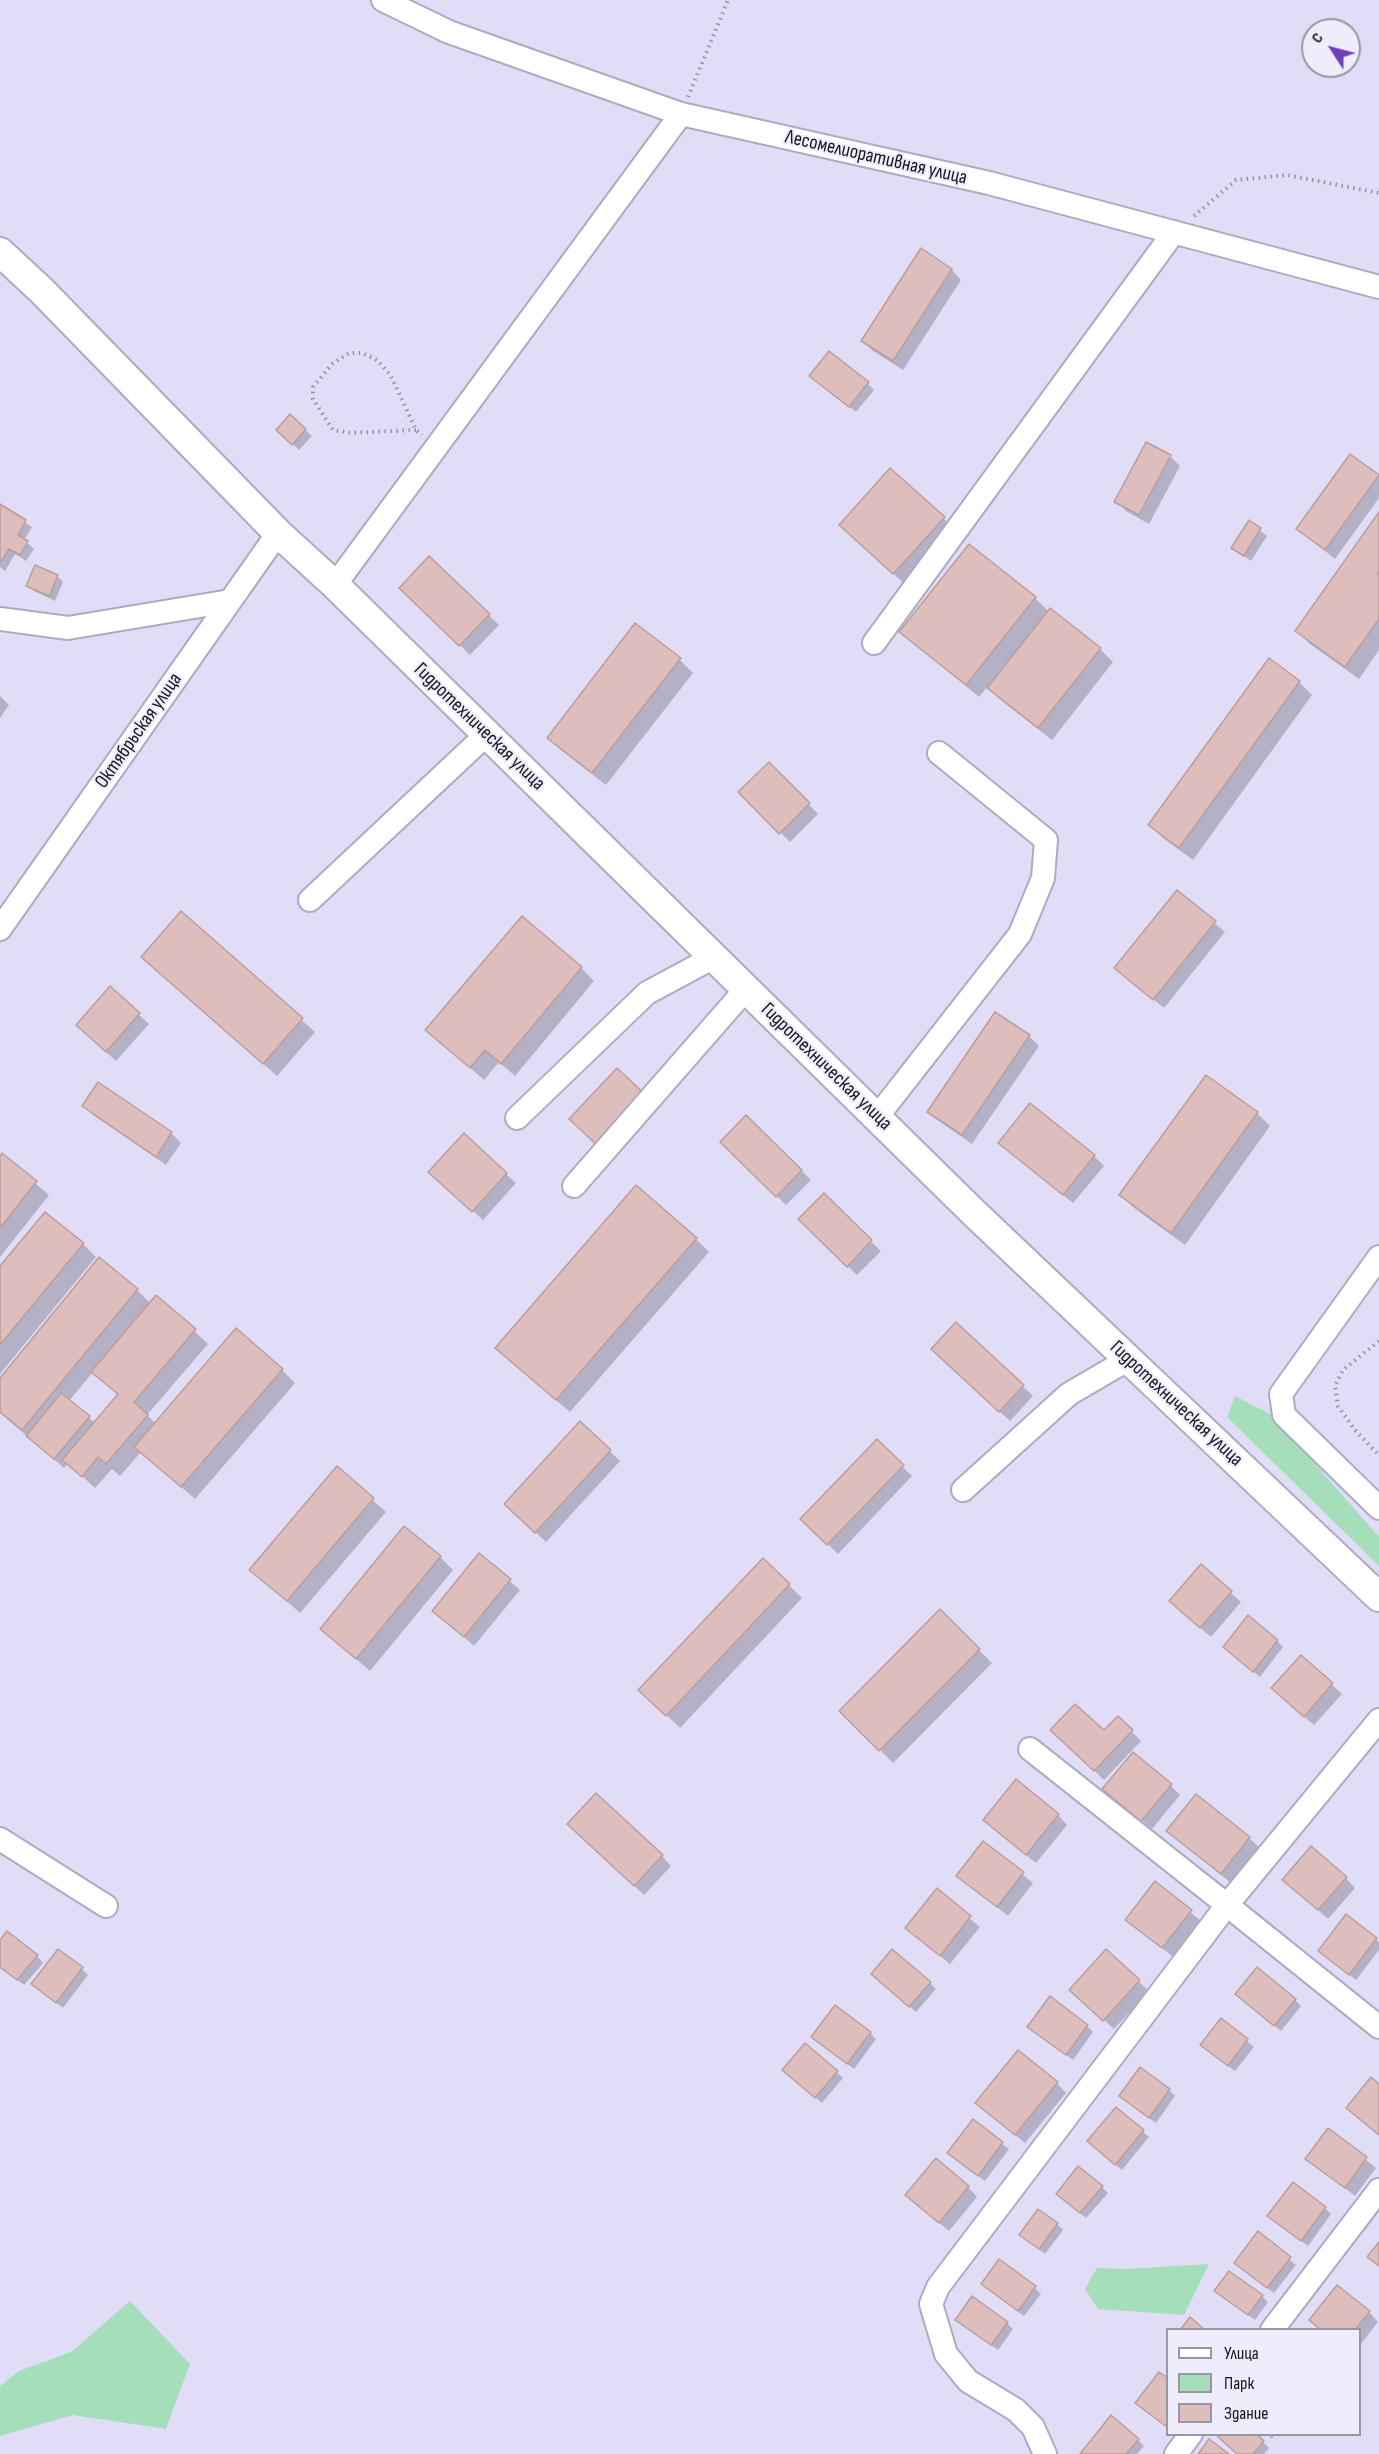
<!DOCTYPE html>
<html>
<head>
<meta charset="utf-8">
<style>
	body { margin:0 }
	#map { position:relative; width:1379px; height:2454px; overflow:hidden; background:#e2ddf7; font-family:"Sofia Sans Condensed",sans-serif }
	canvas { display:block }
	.legend { position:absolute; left:1166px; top:2328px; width:195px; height:108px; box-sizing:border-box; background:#efecfb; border:2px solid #9996a3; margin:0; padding:8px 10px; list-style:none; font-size:18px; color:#18161f }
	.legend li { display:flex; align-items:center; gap:12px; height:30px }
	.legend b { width:30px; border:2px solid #9996a3 }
	.north { position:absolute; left:1301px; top:18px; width:60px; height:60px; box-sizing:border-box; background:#efecfb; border:2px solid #9996a3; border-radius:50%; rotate:306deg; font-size:16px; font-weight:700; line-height:24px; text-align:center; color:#18161f }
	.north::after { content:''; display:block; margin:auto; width:21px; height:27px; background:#6f40b8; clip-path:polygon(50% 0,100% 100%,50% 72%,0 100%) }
</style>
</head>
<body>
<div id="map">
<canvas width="1379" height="2454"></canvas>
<ul class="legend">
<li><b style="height:8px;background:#fff"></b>Улица</li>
<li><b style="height:16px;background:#a4debb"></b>Парк</li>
<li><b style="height:16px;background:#ddbebc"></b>Здание</li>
</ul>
<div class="north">С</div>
</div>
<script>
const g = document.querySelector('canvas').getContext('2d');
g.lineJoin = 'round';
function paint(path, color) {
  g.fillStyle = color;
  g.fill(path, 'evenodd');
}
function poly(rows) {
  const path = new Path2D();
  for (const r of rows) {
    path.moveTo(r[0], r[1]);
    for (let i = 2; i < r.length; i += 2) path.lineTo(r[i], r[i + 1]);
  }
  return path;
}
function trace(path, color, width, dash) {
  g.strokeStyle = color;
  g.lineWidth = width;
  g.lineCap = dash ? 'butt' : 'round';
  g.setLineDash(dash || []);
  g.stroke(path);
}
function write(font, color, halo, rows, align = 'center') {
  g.font = font + ' "Sofia Sans Condensed",sans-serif';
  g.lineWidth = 4.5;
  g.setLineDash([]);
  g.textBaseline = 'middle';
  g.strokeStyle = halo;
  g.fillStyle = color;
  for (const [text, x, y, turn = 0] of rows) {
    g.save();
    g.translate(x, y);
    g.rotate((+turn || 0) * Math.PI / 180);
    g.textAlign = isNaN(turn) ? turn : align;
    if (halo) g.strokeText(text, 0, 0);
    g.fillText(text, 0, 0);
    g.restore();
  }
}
paint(poly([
	[1235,1396,1272,1415,1379,1537,1379,1566,1227,1417],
	[1209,2264,1184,2315,1098,2309,1085,2289,1097,2268,1126,2269],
	[130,2301,190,2364,166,2429,73,2415,0,2436,0,2386,19,2371,71,2352]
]), '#a4debb');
paint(poly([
	[922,250,952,270,961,280,903,370,873,351,863,341],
	[818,382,868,384,874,390,856,412],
	[290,416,312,436,299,450,278,430],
	[1170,456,1180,466,1149,524,1126,511,1116,501],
	[1350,456,1379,476,1379,498,1335,559,1298,529],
	[0,506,32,527,24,540,34,549,26,561,15,554,5,571,0,567],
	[1379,514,1379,650,1359,679,1310,644,1297,631],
	[943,518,956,531,907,586,854,538],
	[1249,522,1267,536,1251,561,1233,548],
	[429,558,499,625,470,655,401,588],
	[57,576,63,582,55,601,34,591,28,585],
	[1035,598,1049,612,1100,649,1113,662,1052,740,1002,701,987,687,979,697,901,632],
	[680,660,693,673,606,785,562,751,549,738],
	[1269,660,1299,682,1312,695,1193,860,1163,838,1150,825],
	[0,696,9,705,0,718],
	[769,764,818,814,790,842,740,792],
	[1177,892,1225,932,1164,1008,1126,977],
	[181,913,315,1032,277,1076,156,970],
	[581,968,594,981,515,1076,499,1062,484,1080,427,1030],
	[110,988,149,1024,116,1061,87,1035],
	[1029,1036,1039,1046,972,1144,939,1121,929,1112],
	[1206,1077,1257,1113,1270,1126,1185,1245,1134,1208,1121,1195],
	[99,1084,171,1133,181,1143,166,1165,93,1115,84,1106],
	[746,1117,811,1180,786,1205,722,1142],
	[1000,1143,1094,1156,1104,1166,1073,1203],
	[3,1156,49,1195,0,1257,0,1159],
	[506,1174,516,1183,483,1220,440,1181],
	[824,1195,881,1251,857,1275,800,1219],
	[696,1239,709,1252,570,1412,510,1361],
	[83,1244,96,1257,0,1374,0,1269],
	[137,1290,151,1304,157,1297,208,1344,147,1415,156,1424,282,1370,295,1383,195,1499,141,1452,120,1476,112,1469,95,1488,68,1463,64,1468,0,1413,0,1380],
	[93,1372,119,1396,95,1423,69,1401],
	[956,1324,1033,1396,1010,1421,942,1358],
	[580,1423,620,1461,546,1542,516,1514],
	[877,1442,912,1476,838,1554,802,1519],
	[337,1469,386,1512,300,1613,251,1569],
	[480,1555,520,1590,474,1646,434,1611],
	[440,1557,453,1570,370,1671,322,1629],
	[763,1560,802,1598,680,1728,654,1703],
	[1201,1566,1241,1602,1211,1637,1181,1611],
	[940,1611,992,1663,893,1763,841,1711],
	[1277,1641,1283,1647,1260,1677,1231,1653],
	[1301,1657,1342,1694,1314,1725,1283,1698],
	[1118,1718,1141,1741,1104,1780,1052,1730,1104,1733],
	[1171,1786,1180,1795,1152,1829,1114,1798],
	[1058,1815,1067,1825,1036,1863,994,1829],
	[1168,1831,1249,1838,1259,1847,1231,1883],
	[579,1834,662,1856,671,1866,644,1895],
	[983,1843,1033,1883,1008,1916,958,1876],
	[1346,1878,1355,1888,1328,1919,1294,1889],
	[1155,1883,1201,1921,1173,1957,1127,1920],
	[937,1891,980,1927,950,1964,917,1937],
	[1346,1916,1379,1942,1379,1950,1356,1980,1320,1951],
	[0,1942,37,1956,43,1963,24,1985,0,1966],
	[1106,1952,1149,1991,1114,2029,1081,1999],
	[82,1969,88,1975,63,2008,40,1990],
	[879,1980,930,1983,936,1989,916,2012],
	[1243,2000,1295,2000,1301,2006,1281,2031],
	[1221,2020,1254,2047,1235,2071,1208,2051],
	[1087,2026,1093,2032,1073,2060,1036,2033],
	[870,2033,876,2039,854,2069,819,2043],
	[805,2045,843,2078,822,2103,790,2076],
	[1057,2083,1066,2093,1025,2143,987,2112],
	[1169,2090,1175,2096,1156,2123,1127,2102],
	[1116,2109,1149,2137,1122,2170,1095,2147],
	[973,2121,1009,2149,985,2181,956,2159],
	[1329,2130,1376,2168,1355,2196,1307,2158],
	[968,2187,977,2197,949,2231,917,2204],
	[1102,2187,1108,2193,1086,2218,1064,2200],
	[1325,2208,1331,2214,1308,2246,1269,2216],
	[1057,2224,1063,2230,1045,2254,1021,2235],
	[1258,2234,1296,2265,1274,2293,1242,2269],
	[1035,2288,1041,2294,1024,2316,989,2290],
	[1216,2291,1262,2296,1268,2302,1255,2320],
	[1369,2312,1378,2322,1360,2345,1360,2330,1321,2330],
	[957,2320,1007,2323,1013,2329,998,2350],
	[1255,2434,1269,2448,1264,2454,1238,2454],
	[1267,2434,1275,2434,1272,2439],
	[1138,2440,1144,2446,1137,2454,1082,2454]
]), '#0003');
const building = poly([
	[921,248,952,269,893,361,861,341,921,248],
	[829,351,869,382,849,407,809,376,829,351],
	[290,414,306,429,292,445,276,430,290,414],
	[1146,442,1171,455,1139,515,1114,502,1146,442],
	[1350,454,1379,475,1325,550,1296,529,1350,454],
	[890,468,945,517,893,574,839,525,890,468],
	[0,504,26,520,18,535,28,541,20,555,9,549,0,563,0,504],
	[1379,512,1379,571,1377,574,1379,575,1379,619,1345,667,1295,631,1379,512],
	[1249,520,1261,528,1244,556,1231,548,1249,520],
	[969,544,1036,597,966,685,899,632,969,544],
	[429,556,490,614,459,646,399,588,429,556],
	[35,565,58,575,49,596,26,586,35,565],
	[1050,608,1101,648,1038,728,987,688,1050,608],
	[635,623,681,658,592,773,547,738,635,623],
	[1269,658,1300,681,1179,848,1148,825,1269,658],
	[769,762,810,803,779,834,738,792,769,762],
	[1177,890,1216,921,1153,1000,1114,968,1177,890],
	[181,911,303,1018,263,1064,141,957,181,911],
	[522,916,582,967,501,1064,485,1050,470,1068,425,1030,522,916],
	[110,986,140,1013,106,1052,76,1025,110,986],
	[995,1012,1030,1035,962,1135,927,1112,995,1012],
	[617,1068,647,1096,599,1147,569,1119,617,1068],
	[1206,1075,1258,1112,1171,1233,1119,1195,1206,1075],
	[98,1082,172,1132,156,1157,82,1106,98,1082],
	[1030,1103,1095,1155,1063,1195,998,1143,1030,1103],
	[746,1115,802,1170,776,1197,720,1142,746,1115],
	[464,1133,507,1173,472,1212,428,1172,464,1133],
	[2,1153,37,1181,0,1228,0,1157,2,1153],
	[636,1185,697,1238,556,1400,495,1348,636,1185],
	[824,1193,872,1240,847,1267,798,1219,824,1193],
	[45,1212,84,1243,0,1345,0,1266,45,1212],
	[99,1257,138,1289,22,1430,0,1412,0,1378,99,1257],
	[156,1295,196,1329,134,1402,148,1415,106,1464,98,1457,82,1477,62,1460,118,1394,91,1372,156,1295],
	[956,1322,1024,1385,999,1412,931,1349,956,1322],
	[236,1328,283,1369,181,1487,134,1447,236,1328],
	[61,1393,90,1416,54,1459,26,1436,61,1393],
	[580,1421,611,1450,535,1533,504,1504,580,1421],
	[877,1439,904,1465,827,1545,800,1519,877,1439],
	[337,1466,374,1498,287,1601,249,1570,337,1466],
	[404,1526,441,1556,356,1659,320,1629,404,1526],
	[479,1553,511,1579,464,1637,432,1611,479,1553],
	[763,1558,790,1584,666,1716,638,1690,763,1558],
	[1201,1564,1232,1591,1200,1628,1169,1601,1201,1564],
	[940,1609,980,1649,879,1751,839,1711,940,1609],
	[1248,1615,1278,1640,1253,1672,1223,1647,1248,1615],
	[1301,1655,1333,1683,1304,1717,1271,1688,1301,1655],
	[1075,1704,1104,1730,1118,1716,1133,1730,1094,1771,1050,1730,1075,1704],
	[1133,1752,1172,1784,1141,1821,1102,1789,1133,1752],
	[1016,1779,1059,1814,1026,1855,983,1820,1016,1779],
	[596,1793,663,1855,634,1886,567,1824,596,1793],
	[1196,1794,1250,1837,1221,1874,1166,1831,1196,1794],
	[983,1841,1024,1872,997,1907,956,1876,983,1841],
	[1311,1846,1347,1877,1318,1910,1282,1880,1311,1846],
	[1155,1881,1192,1910,1162,1948,1125,1920,1155,1881],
	[937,1888,971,1916,940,1956,905,1928,937,1888],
	[1346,1914,1377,1938,1349,1975,1318,1951,1346,1914],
	[7,1931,38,1955,17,1980,0,1967,0,1940,7,1931],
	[58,1949,83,1967,56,2003,31,1984,58,1949],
	[892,1949,931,1982,909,2007,871,1974,892,1949],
	[1106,1949,1140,1980,1103,2021,1069,1990,1106,1949],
	[1257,1967,1296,1999,1274,2026,1235,1994,1257,1967],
	[1050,1996,1088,2025,1066,2055,1027,2027,1050,1996],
	[835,2005,871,2032,847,2064,811,2037,835,2005],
	[1221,2018,1248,2039,1228,2066,1200,2045,1221,2018],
	[805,2043,838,2071,815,2098,782,2070,805,2043],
	[1018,2050,1058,2082,1015,2135,975,2103,1018,2050],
	[1140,2067,1170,2089,1149,2118,1119,2096,1140,2067],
	[1371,2077,1379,2084,1379,2135,1346,2108,1371,2077],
	[1116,2107,1144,2130,1115,2165,1087,2141,1116,2107],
	[973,2119,1003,2142,978,2176,947,2153,973,2119],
	[1328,2128,1367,2157,1345,2188,1305,2159,1328,2128],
	[936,2158,969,2186,939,2223,905,2195,936,2158],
	[1078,2166,1103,2186,1080,2213,1056,2194,1078,2166],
	[1293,2182,1326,2207,1301,2241,1267,2216,1293,2182],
	[1038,2209,1058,2223,1039,2249,1019,2235,1038,2209],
	[1258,2231,1291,2257,1267,2288,1234,2263,1258,2231],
	[1379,2242,1379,2266,1367,2257,1379,2242],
	[999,2259,1036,2286,1018,2311,981,2284,999,2259],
	[1229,2271,1263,2295,1248,2315,1214,2291,1229,2271],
	[1337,2285,1370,2311,1355,2330,1321,2330,1309,2320,1337,2285],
	[972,2296,1008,2322,991,2345,955,2320,972,2296],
	[1190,2317,1205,2330,1180,2330,1190,2317],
	[1159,2372,1168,2378,1167,2427,1135,2403,1159,2372],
	[1111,2415,1139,2439,1126,2454,1080,2454,1111,2415],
	[1215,2434,1257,2434,1264,2441,1253,2454,1237,2454,1215,2434],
	[1209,2439,1229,2454,1198,2454,1209,2439]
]);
paint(building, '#ddbebc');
trace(building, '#bb9d9b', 1.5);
const minor = poly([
	[383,0,449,32,681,114,989,183,1379,287],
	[335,585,681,114],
	[0,619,68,628,230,601],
	[874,643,1174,232],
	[310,900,487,734],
	[0,929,278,533],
	[877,1117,1020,934,1043,878,1046,840,939,753],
	[517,1118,647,993,714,957],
	[574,1186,746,989],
	[1379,1257,1281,1394,1284,1415,1379,1508],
	[963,1490,1069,1394,1129,1359],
	[1030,1749,1227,1905,1379,1720],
	[0,1839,106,1906],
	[1272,2330,1379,2190],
	[1045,2454,1033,2427,1016,2410,968,2381,946,2354,931,2304,938,2287,1227,1905,1379,2027],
	[1176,2454,1191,2434]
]);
const major = poly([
	[0,252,42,291,278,533,335,585,973,1212,1379,1597]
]);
trace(minor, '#aeaac2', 26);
trace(major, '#aeaac2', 32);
trace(poly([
	[688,97,728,0],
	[1194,216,1236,180,1287,175,1379,193],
	[416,430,351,433,333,430,313,399,313,387,332,364,349,353,362,353,377,360,391,376,416,430,422,435],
	[1379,1341,1343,1370,1335,1386,1338,1406,1355,1430,1379,1455]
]), '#9591a4', 4, [1.5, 4.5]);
trace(minor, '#fff', 22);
trace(major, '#fff', 28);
write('20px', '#18161f', '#efecfb', [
	["Лесомелиоративная улица",876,158,13],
	["Гидротехническая улица",479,727,44],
	["Октябрьская улица",139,731,-55],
	["Гидротехническая улица",826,1067,44],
	["Гидротехническая улица",1176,1404,43]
]);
</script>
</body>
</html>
